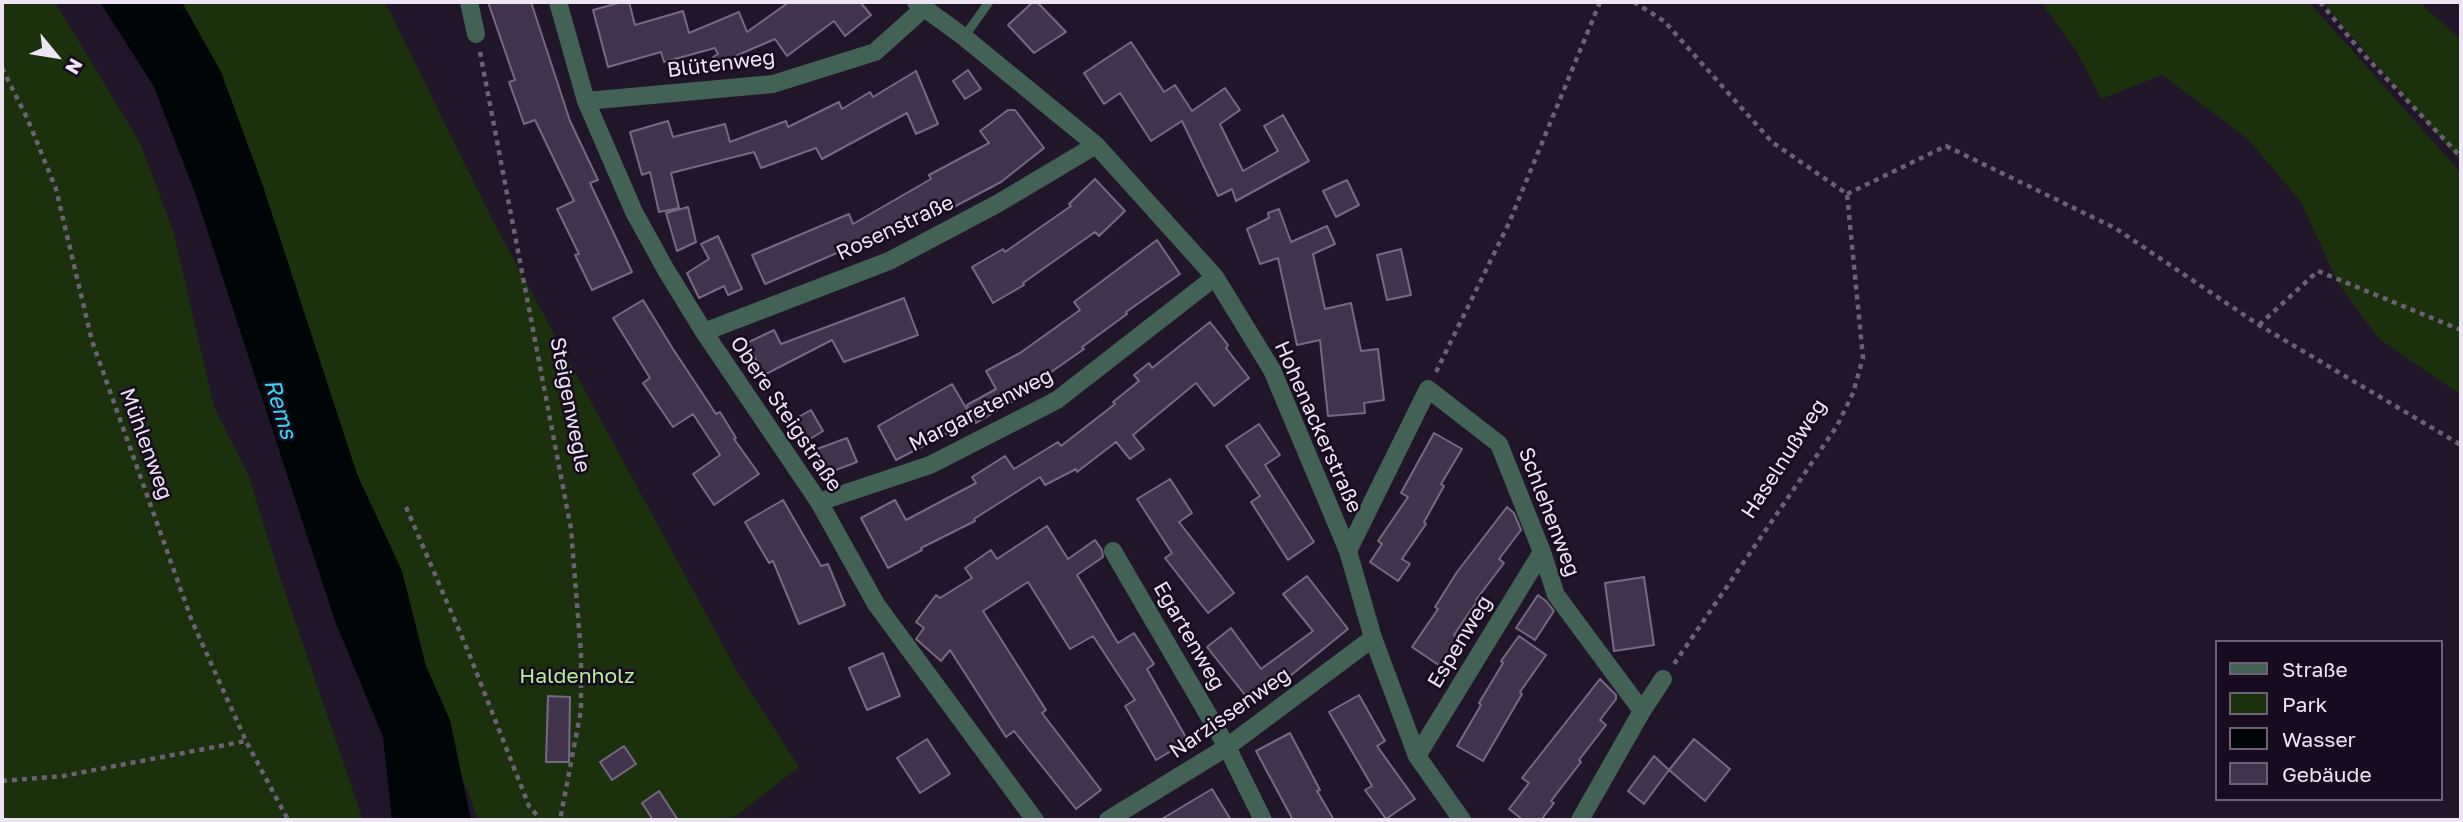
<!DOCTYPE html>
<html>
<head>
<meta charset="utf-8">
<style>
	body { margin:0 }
	#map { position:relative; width:2463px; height:822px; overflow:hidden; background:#21152a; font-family:"Golos Text",sans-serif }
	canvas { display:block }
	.frame { position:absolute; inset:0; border:4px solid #ede5f4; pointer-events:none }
	.legend { position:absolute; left:2215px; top:640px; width:228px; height:161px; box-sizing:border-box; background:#180b20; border:2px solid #6d6275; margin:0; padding:9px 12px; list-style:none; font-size:21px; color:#ede5f4 }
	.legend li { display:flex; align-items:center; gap:14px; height:35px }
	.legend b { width:35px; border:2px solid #6d6275 }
	.north { position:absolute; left:21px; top:21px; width:70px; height:70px; -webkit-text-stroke:5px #180b20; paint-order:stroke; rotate:120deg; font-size:19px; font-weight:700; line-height:28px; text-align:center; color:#ede5f4 }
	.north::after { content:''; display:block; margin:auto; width:24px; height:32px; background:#ede5f4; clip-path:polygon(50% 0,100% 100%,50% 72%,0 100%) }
</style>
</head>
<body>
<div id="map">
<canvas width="2463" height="822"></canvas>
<div class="frame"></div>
<ul class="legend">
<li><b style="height:9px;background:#416255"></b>Straße</li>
<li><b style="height:19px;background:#1a310c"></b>Park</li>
<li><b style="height:19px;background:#000507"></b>Wasser</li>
<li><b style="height:19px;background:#41334b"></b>Gebäude</li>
</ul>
<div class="north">N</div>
</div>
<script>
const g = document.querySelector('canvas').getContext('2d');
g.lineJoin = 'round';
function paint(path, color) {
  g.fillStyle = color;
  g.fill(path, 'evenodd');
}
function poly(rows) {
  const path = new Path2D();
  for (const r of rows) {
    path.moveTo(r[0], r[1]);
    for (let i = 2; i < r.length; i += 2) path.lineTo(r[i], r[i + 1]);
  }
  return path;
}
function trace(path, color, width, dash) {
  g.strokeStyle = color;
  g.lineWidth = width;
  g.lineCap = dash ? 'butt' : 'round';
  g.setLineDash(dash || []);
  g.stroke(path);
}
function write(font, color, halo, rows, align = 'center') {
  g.font = font + ' "Golos Text",sans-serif';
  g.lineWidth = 5;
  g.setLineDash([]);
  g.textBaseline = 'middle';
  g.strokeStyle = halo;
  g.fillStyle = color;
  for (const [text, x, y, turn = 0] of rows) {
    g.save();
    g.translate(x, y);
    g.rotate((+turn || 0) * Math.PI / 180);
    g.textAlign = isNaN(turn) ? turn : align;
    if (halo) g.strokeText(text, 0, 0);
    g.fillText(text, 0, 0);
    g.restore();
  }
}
paint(poly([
	[2,2,55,2,140,143,173,230,214,407,249,476,278,571,363,820,2,820],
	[164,2,385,2,494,223,737,671,799,767,731,820,478,820,405,616],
	[2041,2,2309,2,2461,173,2461,395,2378,338,2337,281,2301,202,2247,138,2162,75,2101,99,2077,52],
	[2322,2,2419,2,2461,40,2461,162]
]), '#1a310c');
paint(poly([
	[100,2,182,2,221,72,262,183,357,474,402,571,426,666,450,720,471,820,392,820,383,737,335,621,195,193,154,87]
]), '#000507');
const building = poly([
	[488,2,531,2,570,121,598,180,590,183,632,272,592,290,575,255,579,254,557,209,574,201,535,120,524,124,509,82,515,80,488,2],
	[622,2,629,2,635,25,683,11,689,33,739,12,747,32,789,2,860,2,871,15,845,36,834,21,787,56,775,39,717,64,713,57,718,54,715,48,664,62,661,52,608,67,593,10,622,2],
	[1033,2,1037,2,1066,32,1034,53,1008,25,1033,2],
	[1131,42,1164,92,1175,85,1192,111,1225,88,1240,110,1220,124,1243,171,1278,151,1264,126,1283,115,1309,161,1236,201,1232,189,1218,196,1182,121,1151,141,1120,93,1104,104,1084,73,1131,42],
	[968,70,981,89,965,99,953,81,968,70],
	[916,71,938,124,916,134,907,113,822,159,816,148,761,168,754,152,671,173,679,208,659,212,650,172,642,175,630,132,668,121,673,137,725,124,730,142,786,121,788,127,839,102,842,109,870,92,873,97,916,71],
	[1008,110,1015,110,1044,148,1001,182,948,210,944,204,897,231,895,228,765,284,752,255,849,214,853,224,931,179,929,175,989,143,980,131,1008,110],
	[1095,179,1125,211,1099,236,1095,232,1023,283,1024,285,993,303,972,267,1003,249,1005,252,1071,206,1069,204,1095,179],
	[1347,180,1359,205,1336,217,1323,191,1347,180],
	[688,207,696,242,677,251,666,213,688,207],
	[1279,209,1291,242,1327,226,1335,244,1313,254,1325,309,1351,303,1361,351,1378,349,1384,400,1364,403,1365,413,1328,416,1320,340,1297,345,1278,258,1260,264,1247,229,1269,218,1268,213,1279,209],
	[718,236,742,289,728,295,724,286,699,298,687,273,709,259,701,244,718,236],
	[1157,240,1180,274,1126,312,1127,314,1082,347,1084,349,1034,384,1036,388,976,423,967,405,996,389,986,371,1020,353,1080,310,1074,302,1157,240],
	[1401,249,1411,295,1387,300,1377,255,1401,249],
	[904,298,918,335,844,362,832,340,764,375,747,343,774,330,781,344,904,298],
	[643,300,673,349,716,414,720,412,736,438,734,439,759,474,714,505,693,474,720,455,693,414,673,427,643,383,650,378,613,318,643,300],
	[1210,322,1228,345,1226,348,1249,378,1214,406,1196,383,1133,435,1144,449,1130,459,1116,442,1077,472,1076,469,1045,485,1040,477,974,519,975,521,921,548,922,550,888,568,861,518,895,500,906,520,976,483,972,477,1005,456,1014,469,1058,442,1061,446,1115,404,1113,402,1139,381,1134,375,1149,363,1152,368,1210,322],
	[952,384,973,420,896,460,878,426,952,384],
	[811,410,823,431,805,442,793,420,811,410],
	[1259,424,1280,455,1265,465,1314,542,1288,560,1251,502,1260,496,1226,446,1259,424],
	[1434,433,1462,449,1441,484,1444,486,1424,522,1426,524,1402,559,1410,564,1398,581,1370,562,1382,544,1378,541,1408,497,1401,493,1434,433],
	[847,438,857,462,825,474,817,449,847,438],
	[1170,479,1192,513,1179,522,1234,593,1208,613,1165,558,1172,553,1137,499,1170,479],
	[783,500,821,566,828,564,845,605,799,624,773,561,769,563,745,522,783,500],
	[1507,507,1514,513,1521,530,1499,559,1504,563,1476,600,1477,601,1454,635,1459,639,1440,666,1412,647,1438,609,1435,607,1457,572,1507,507],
	[1047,526,1068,559,1095,540,1102,550,1103,557,1077,575,1118,643,1134,633,1154,664,1147,669,1188,741,1156,760,1125,706,1135,700,1093,636,1070,649,1028,582,983,611,1046,710,1042,713,1101,790,1076,809,1014,731,1006,737,950,650,941,661,916,639,924,628,916,622,936,595,940,598,972,578,965,568,991,550,997,559,1047,526],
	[1307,576,1348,629,1290,676,1286,671,1249,700,1207,647,1231,628,1261,669,1313,631,1283,594,1307,576],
	[1644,577,1654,645,1614,651,1605,583,1644,577],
	[1538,595,1546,601,1554,611,1535,640,1516,628,1538,595],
	[1519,636,1546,655,1520,692,1522,694,1483,761,1457,746,1481,705,1479,703,1503,663,1501,661,1519,636],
	[883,653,900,696,867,710,849,668,883,653],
	[1600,679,1616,695,1616,699,1600,720,1606,725,1579,760,1581,762,1551,801,1554,803,1541,820,1523,820,1509,809,1529,783,1522,778,1600,679],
	[1359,695,1385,741,1377,746,1415,799,1386,819,1365,790,1372,786,1329,712,1359,695],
	[548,696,570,697,569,762,546,762,548,696],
	[1290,733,1320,790,1317,791,1334,820,1293,820,1256,751,1290,733],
	[927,739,950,774,920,793,897,758,927,739],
	[1694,739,1730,769,1705,801,1669,770,1694,739],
	[624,746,636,764,612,780,600,762,624,746],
	[1654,756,1669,770,1644,804,1628,791,1654,756],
	[1212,789,1231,820,1160,820,1212,789],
	[659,791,678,820,653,820,642,803,659,791]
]);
paint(building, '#41334b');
trace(building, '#776983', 2);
trace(poly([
	[1634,2,1664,21,1772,142,1847,194,1863,358,1853,393,1837,426,1674,664],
	[2320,2,2364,55,2461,157],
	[480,52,571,529,581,654,581,710,560,820],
	[2,68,28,120,56,189,92,341,192,621,246,741,288,820],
	[1847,194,1946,146,2115,228,2259,325,2461,445],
	[2259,325,2318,271,2461,330],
	[1436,372,1509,223,1600,2],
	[406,507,468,651,529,806,541,820],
	[2,781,63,776,246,741]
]), '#6b6173', 4.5, [5, 5]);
trace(poly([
	[964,37,989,2]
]), '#416255', 9);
trace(poly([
	[469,2,476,34],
	[558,2,586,101,634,212,666,270,704,332,819,502,876,604,1035,820],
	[916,2,964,37,1096,145,1215,277,1272,370,1348,551,1373,638,1417,756,1462,820],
	[586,101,773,84,875,52,924,8],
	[704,332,889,261,997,204,1096,145],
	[819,502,930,465,1057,400,1215,277],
	[1113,551,1227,747,1263,820],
	[1348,551,1428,389,1499,444,1542,552,1556,595,1642,711],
	[1417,756,1542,552],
	[1108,820,1227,747,1373,638],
	[1580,820,1642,711,1663,679]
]), '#416255', 18);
write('21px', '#ede5f4', '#180b20', [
	["Blütenweg",721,64,-7],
	["Rosenstraße",895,228,-25],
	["Steigenwegle",570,405,79],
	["Margaretenweg",981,410,-27],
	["Obere Steigstraße",786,414,56],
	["Hohenackerstraße",1318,427,66],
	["Mühlenweg",146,444,70],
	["Haselnußweg",1784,459,-57],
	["Schlehenweg",1549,512,69],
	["Egartenweg",1189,636,60],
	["Espenweg",1460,642,-59],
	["Narzissenweg",1230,713,-35]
]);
write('21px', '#b7f09a', '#180b20', [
	["Haldenholz",577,676]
]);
write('italic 23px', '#3bd3ee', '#180b20', [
	["Rems",280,409,73]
]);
</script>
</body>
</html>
